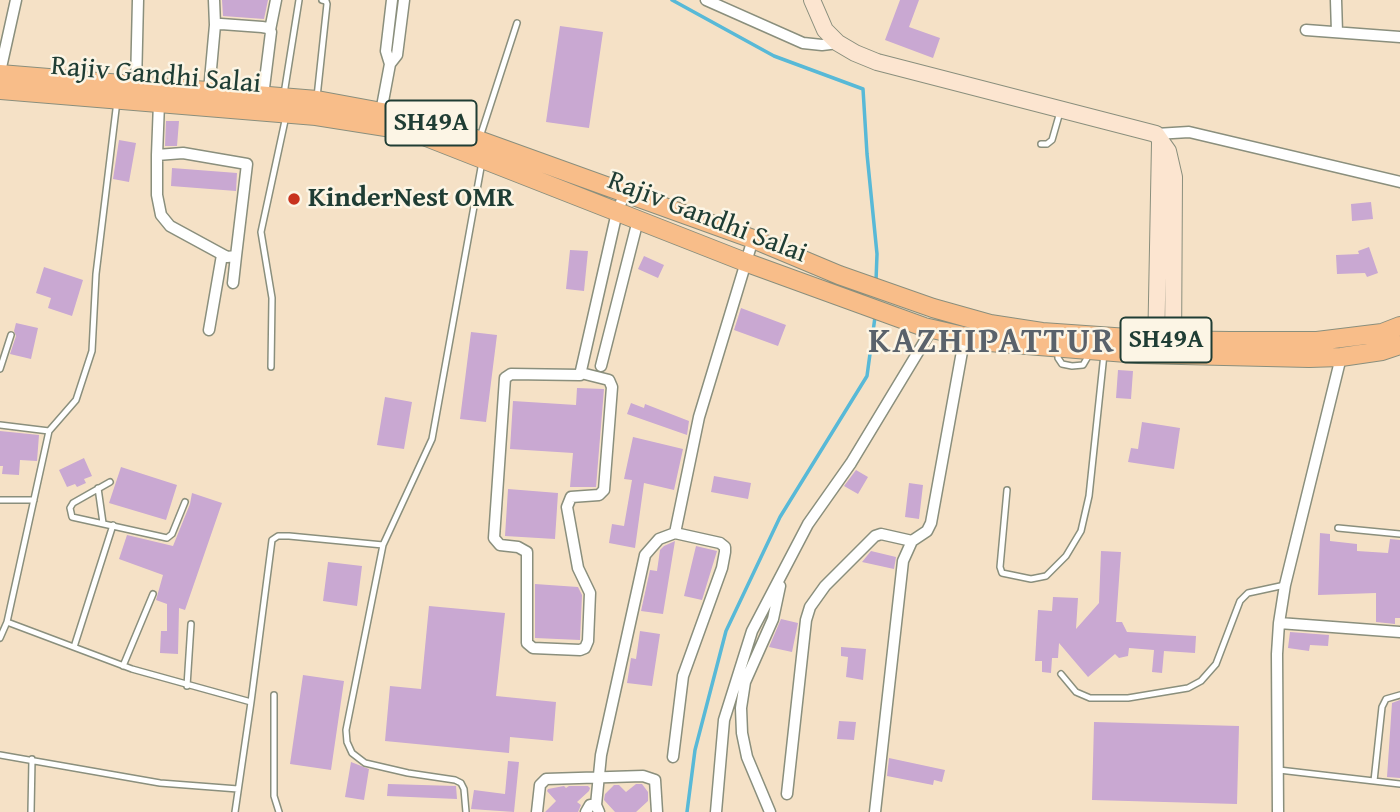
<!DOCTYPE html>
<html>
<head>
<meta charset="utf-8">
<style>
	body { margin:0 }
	canvas { display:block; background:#f5e1c6 }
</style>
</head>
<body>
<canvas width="1400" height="812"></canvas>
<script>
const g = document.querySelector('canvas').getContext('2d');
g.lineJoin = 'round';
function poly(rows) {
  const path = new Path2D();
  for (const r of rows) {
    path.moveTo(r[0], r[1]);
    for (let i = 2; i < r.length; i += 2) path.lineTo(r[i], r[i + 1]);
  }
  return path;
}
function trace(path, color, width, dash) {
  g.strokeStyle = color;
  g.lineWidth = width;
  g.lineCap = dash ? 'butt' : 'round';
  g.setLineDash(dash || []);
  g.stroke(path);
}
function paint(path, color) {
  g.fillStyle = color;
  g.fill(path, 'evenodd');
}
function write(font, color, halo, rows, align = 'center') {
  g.font = font + ' "Gentium Book Plus",serif';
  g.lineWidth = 5;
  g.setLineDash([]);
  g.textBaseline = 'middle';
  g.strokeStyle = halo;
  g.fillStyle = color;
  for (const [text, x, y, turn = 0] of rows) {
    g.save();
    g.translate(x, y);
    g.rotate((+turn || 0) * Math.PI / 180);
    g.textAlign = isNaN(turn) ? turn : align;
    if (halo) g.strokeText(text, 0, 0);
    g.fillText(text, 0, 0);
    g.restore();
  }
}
trace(poly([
	[672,0,774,56,863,89,867,154,877,254,876,281],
	[687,812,695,750,726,631,780,517,867,376,875,317]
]), '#58b9d7', 3.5);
paint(poly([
	[222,0,268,0,264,19,223,16],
	[900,0,919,0,909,27,940,38,933,58,885,40],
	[560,26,603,32,589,128,546,122],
	[166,121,179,121,177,146,165,146],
	[119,140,136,143,129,182,113,179],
	[172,168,237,173,236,191,171,186],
	[1371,202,1373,219,1352,221,1351,204],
	[1369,247,1378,273,1367,277,1365,273,1337,274,1336,255,1359,254,1358,251],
	[570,250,588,251,584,291,566,289],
	[644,256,664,265,658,278,638,269],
	[44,267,83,280,72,316,48,308,51,298,36,293],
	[741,308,786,325,778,346,734,330],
	[16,323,38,328,31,359,10,354,16,336,14,331],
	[471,332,497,335,486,422,460,419],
	[1118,370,1133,371,1131,399,1116,398],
	[577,388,604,389,596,487,570,487,573,453,510,449,513,401,576,405],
	[385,397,412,402,404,449,377,445],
	[631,403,644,408,645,404,689,421,687,435,627,414],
	[1142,422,1180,428,1174,469,1128,462,1131,448,1138,449],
	[0,431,39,435,37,461,20,460,19,475,2,474,3,466,0,466],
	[633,437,683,449,674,490,644,483,635,548,609,543,612,524,624,526,632,480,624,479],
	[84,458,92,476,84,479,86,483,77,487,75,484,67,487,59,470],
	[121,467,177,485,166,520,109,503],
	[856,470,868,477,858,494,844,486],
	[714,476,751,483,748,499,711,492],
	[909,483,923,485,919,519,905,517],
	[508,489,558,493,555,539,505,536],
	[192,493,222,503,185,610,179,608,178,654,160,653,161,631,167,631,167,604,156,600,163,575,119,559,127,535,173,546,190,504],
	[1320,533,1330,534,1330,541,1357,544,1357,551,1388,553,1390,539,1400,540,1400,618,1395,618,1395,624,1376,622,1376,593,1318,595],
	[675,541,663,614,641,611,650,570,657,571,660,550,664,546],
	[696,546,717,551,702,600,684,596],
	[871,551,896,557,894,569,862,562],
	[1101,551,1121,552,1116,622,1122,622,1127,632,1196,636,1195,653,1164,651,1162,673,1152,672,1154,650,1129,648,1128,656,1119,658,1115,654,1088,677,1059,643,1058,658,1052,658,1051,673,1042,672,1042,661,1035,661,1038,610,1052,611,1053,597,1078,598,1076,629,1099,603],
	[328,562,362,566,357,606,323,601],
	[535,584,578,587,582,595,580,640,535,638],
	[429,606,505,613,496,696,556,702,553,741,510,737,509,753,385,741,390,686,421,689],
	[781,619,798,623,792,652,769,647],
	[640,631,660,634,652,686,627,683,631,658,636,659],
	[1290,632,1329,635,1328,646,1310,645,1309,651,1288,648],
	[841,647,866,649,863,680,846,677,848,657,841,656],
	[303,675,344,681,331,770,290,764],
	[1400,700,1400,778,1387,777,1392,703],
	[839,721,856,722,854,740,837,739],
	[1094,722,1239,726,1237,804,1092,800],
	[889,758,945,770,942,782,934,780,933,785,887,776],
	[508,761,519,762,514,812,471,809,474,790,505,794],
	[351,762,369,769,364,800,345,797],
	[388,784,456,786,457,799,387,796],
	[636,784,642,784,648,792,648,801,636,812,615,812,604,800,605,794,614,785,619,785,626,792],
	[564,786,566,788,569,786,588,786,590,788,589,791,577,802,581,805,578,812,545,812,556,801,547,791,548,789]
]), '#c9a8d2');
const lane = poly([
	[284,94,299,0],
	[317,97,327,4,326,1,322,0],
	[480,137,517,23],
	[1041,144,1047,144,1052,140,1060,112],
	[1058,350,1058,358,1062,364,1072,366,1083,365,1090,353],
	[271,367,272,298,261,232,286,116],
	[0,369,11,335],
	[0,425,49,431],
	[110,482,73,503,70,508,72,517,167,538,172,534,185,502],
	[98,488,103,523],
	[1007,490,1000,567,1002,573,1031,579,1046,576,1066,556,1081,531,1089,496,1104,354],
	[0,500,34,500],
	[1338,528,1400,534],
	[7,622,132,669,251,702,272,540,278,536,289,536,383,545],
	[0,638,7,622,49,431,76,400,92,351,96,274,117,101],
	[74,647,113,525],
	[123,666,153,594],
	[1061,674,1076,692,1090,698,1128,698,1188,688,1201,681,1216,664,1240,601,1248,593,1285,585],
	[187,686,191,624],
	[274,695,274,796,279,812],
	[0,755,160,783,238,789],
	[1279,770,1400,784],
	[1374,781,1382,707,1386,699,1400,695],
	[31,812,32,759],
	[235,812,251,702],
	[466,812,464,789,461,783,455,780,408,773,365,763,352,753,347,742,346,730,383,545,432,439,482,162]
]);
const street = poly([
	[214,0,215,25],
	[706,0,803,43,822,45,838,43],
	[1336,0,1337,32],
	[270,30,276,0],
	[1306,30,1400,37],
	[390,64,386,51,392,0],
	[0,72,16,0],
	[136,85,138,0],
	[209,91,215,25,221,24,262,27,268,28,271,32,263,96],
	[381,112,390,64,397,55,404,0],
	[1156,134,1189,132,1400,182],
	[183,153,247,164,236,256,227,257,170,226,161,215,157,195,157,155,183,153],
	[157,155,159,103],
	[233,283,236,256],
	[209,330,222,255],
	[601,366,638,220],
	[581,373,609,380,612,387,604,490,599,495,571,497,567,507,578,568,590,593,588,641,585,648,580,650,533,648,527,643,527,552,518,547,500,545,494,538,505,378,511,374,580,375,617,212,625,193],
	[675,533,699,417,753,239],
	[1279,623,1400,632],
	[787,794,806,620,810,607,825,586,875,536,881,534,912,541],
	[537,812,540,785,546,779,643,776,655,780,657,812],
	[586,812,590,805,596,805],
	[599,812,596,805,601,755,645,555,659,539,675,533,720,543,725,547,725,552,722,568,683,676,673,757],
	[716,812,724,720,752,631,808,524,851,463,932,329],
	[770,812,747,757,742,733,741,708,745,682,773,619,780,586],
	[875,812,903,561,912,541,927,531,931,523,965,335],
	[1278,812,1277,654,1279,623,1285,585,1341,357]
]);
const secondary = poly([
	[812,0,825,30,838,43,855,53,877,62,1156,134,1168,151,1174,177,1173,353],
	[1156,352,1160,143]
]);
const primary = poly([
	[0,74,317,100,420,119,753,239,839,275,933,308,990,324,1042,332,1157,340,1230,341,1317,341,1382,333,1400,326],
	[0,90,316,116,411,131,745,262,924,327,989,342,1139,354,1309,358,1341,357,1382,351,1400,345]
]);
trace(lane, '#8a8f7d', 8);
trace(street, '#8a8f7d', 13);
trace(secondary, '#8a8f7d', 18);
trace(primary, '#8a8f7d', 20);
trace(lane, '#fff', 5);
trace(street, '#fff', 10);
trace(secondary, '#fce5d0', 16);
trace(primary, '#f8bd89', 18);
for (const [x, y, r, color] of [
	[294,199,7,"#c8321e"]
]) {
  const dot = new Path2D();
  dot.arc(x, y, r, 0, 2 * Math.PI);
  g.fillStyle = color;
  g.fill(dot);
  trace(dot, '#fcf5e5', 2.5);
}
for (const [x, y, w] of [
	[431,123,91],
	[1166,340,91]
]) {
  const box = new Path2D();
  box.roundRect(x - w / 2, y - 22.5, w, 45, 5);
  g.fillStyle = '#fcf5e5';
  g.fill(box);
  trace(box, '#1f3d34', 2);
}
write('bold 26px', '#1f3d34', null, [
	["SH49A",431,123],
	["SH49A",1166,340]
]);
write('28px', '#1f3d34', '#fcf5e5', [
	["Rajiv Gandhi Salai",156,76,5],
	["Rajiv Gandhi Salai",707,218,21]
]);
write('bold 28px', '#1f3d34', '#fcf5e5', [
	["KinderNest OMR",308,199]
], 'left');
g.letterSpacing = '2px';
write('bold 35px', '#5a626b', '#fcf5e5', [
	["KAZHIPATTUR",992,343]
]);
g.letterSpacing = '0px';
</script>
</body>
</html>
